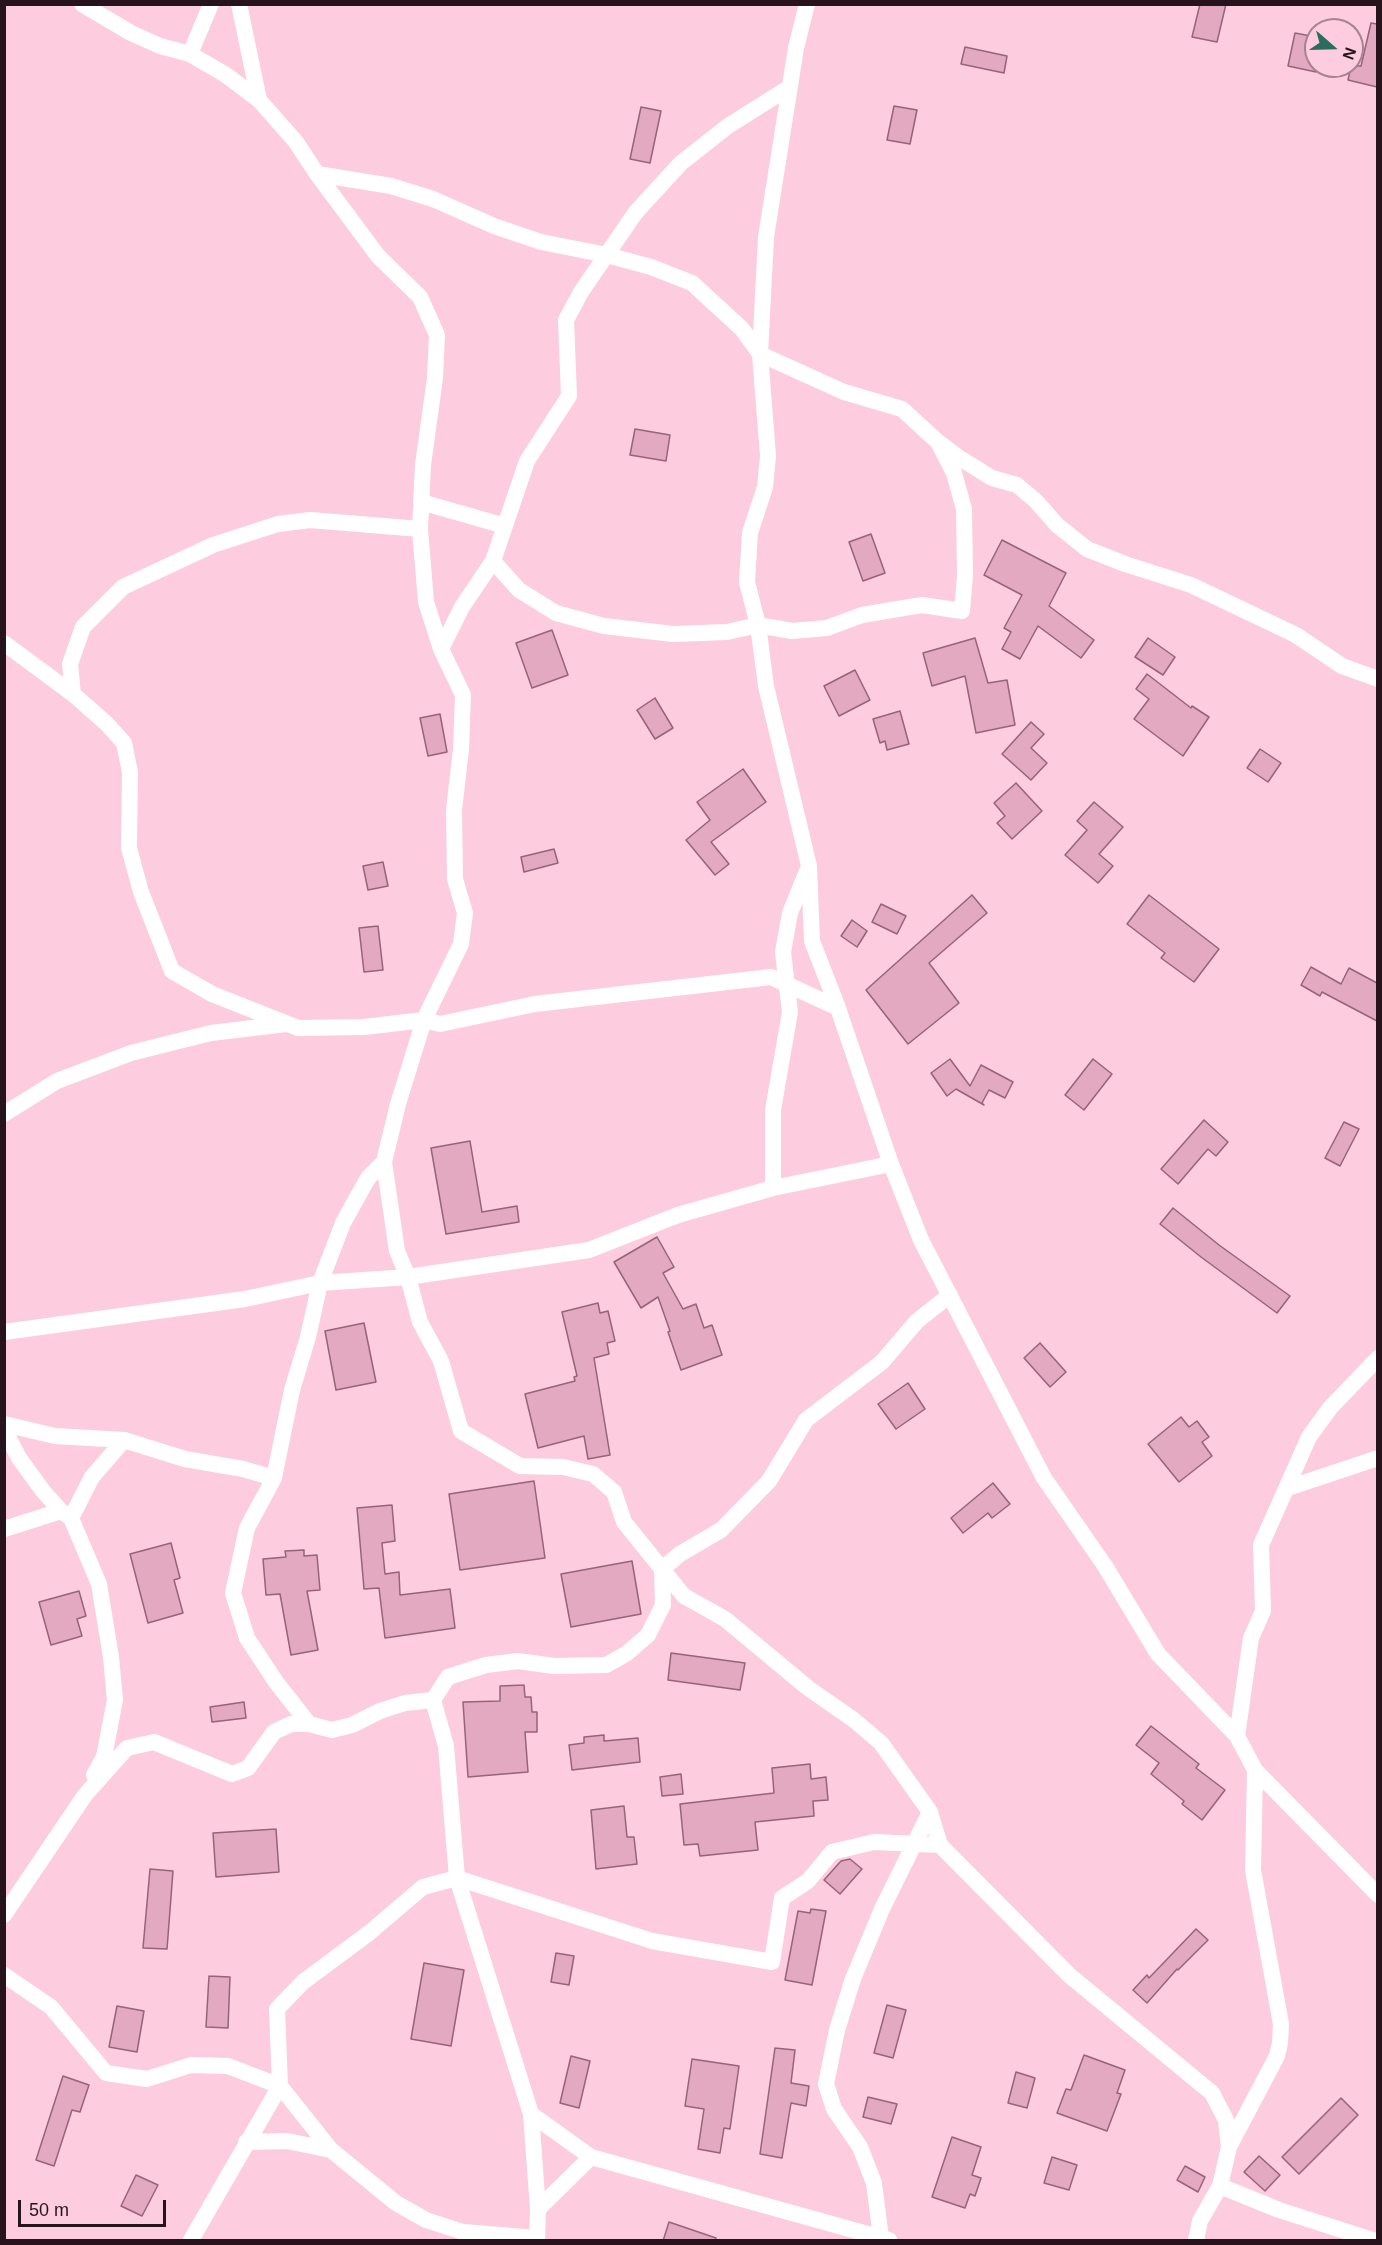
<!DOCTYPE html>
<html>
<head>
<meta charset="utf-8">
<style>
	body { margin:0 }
	#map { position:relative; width:1382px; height:2245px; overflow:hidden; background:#fdcddf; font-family:Arial,sans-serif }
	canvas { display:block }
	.frame { position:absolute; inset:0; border:6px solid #27131c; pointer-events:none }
	.north { position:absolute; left:1304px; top:18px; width:60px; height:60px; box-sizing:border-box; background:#fdcddf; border:2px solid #a78391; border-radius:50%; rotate:110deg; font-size:16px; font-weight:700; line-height:24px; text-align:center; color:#27131c }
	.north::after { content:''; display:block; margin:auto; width:21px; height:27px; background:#2b6c5c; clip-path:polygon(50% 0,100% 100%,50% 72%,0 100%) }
	.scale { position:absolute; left:18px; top:2200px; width:148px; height:27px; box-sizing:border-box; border:3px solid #27131c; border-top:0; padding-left:8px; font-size:18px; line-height:21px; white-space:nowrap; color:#27131c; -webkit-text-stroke:4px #fdcddf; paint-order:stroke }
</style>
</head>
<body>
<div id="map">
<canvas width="1382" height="2245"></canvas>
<div class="frame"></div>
<div class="north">N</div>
<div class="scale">50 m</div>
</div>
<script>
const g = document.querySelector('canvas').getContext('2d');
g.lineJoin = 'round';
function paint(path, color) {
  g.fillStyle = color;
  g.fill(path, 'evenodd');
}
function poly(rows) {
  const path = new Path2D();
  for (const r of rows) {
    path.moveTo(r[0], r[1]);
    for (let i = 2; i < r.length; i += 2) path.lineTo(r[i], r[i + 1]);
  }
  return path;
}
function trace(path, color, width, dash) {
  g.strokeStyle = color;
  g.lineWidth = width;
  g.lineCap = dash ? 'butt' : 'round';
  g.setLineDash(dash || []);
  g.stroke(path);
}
const building = poly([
	[1200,4,1226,4,1217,42,1192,37,1200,4],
	[1371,23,1377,24,1377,87,1348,80,1351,66,1361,66,1371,23],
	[1295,33,1316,37,1316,72,1288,66,1295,33],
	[965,47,1007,56,1004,73,961,64,965,47],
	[894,106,917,110,910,144,887,140,894,106],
	[641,107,661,111,650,163,630,159,641,107],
	[635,429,670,435,666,461,630,455,635,429],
	[871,534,885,573,863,581,849,542,871,534],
	[1002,540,1066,573,1049,606,1094,640,1081,658,1038,626,1020,659,1002,649,1011,632,1004,628,1022,595,984,575,1002,540],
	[552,630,568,675,532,688,516,643,552,630],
	[975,638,988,683,1007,680,1015,725,976,733,965,676,932,686,923,653,975,638],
	[1148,638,1175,657,1163,675,1135,657,1148,638],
	[855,670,870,700,839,716,824,686,855,670],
	[1147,674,1191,708,1192,706,1209,717,1183,756,1134,719,1149,699,1136,689,1147,674],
	[655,698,673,728,655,739,637,710,655,698],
	[900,711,909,744,887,750,885,741,880,743,873,719,900,711],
	[440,714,447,752,428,756,420,718,440,714],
	[1031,722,1044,734,1031,748,1047,763,1031,780,1002,754,1031,722],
	[1260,749,1281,763,1268,782,1247,768,1260,749],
	[743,769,766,802,711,842,729,864,715,875,686,840,710,820,697,802,743,769],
	[1016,783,1042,811,1012,839,997,823,1005,816,994,803,1016,783],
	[1094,802,1123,827,1099,854,1113,866,1098,883,1065,855,1087,830,1077,821,1094,802],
	[554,849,558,863,524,872,521,857,554,849],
	[383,862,388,886,368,890,363,866,383,862],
	[972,895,987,913,929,963,959,1003,908,1044,866,990,972,895],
	[1149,895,1219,949,1194,982,1161,958,1165,953,1127,924,1149,895],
	[881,904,906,916,897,934,872,922,881,904],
	[852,920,867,931,857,947,841,936,852,920],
	[378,926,383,970,364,972,359,928,378,926],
	[1311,967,1341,984,1349,968,1377,983,1377,1021,1322,992,1320,996,1301,985,1311,967],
	[950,1059,970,1086,981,1065,1013,1082,1005,1098,989,1090,982,1103,984,1105,956,1089,947,1096,931,1073,950,1059],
	[1093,1059,1112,1074,1084,1110,1065,1095,1093,1059],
	[1204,1120,1228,1142,1216,1156,1208,1149,1178,1184,1161,1169,1204,1120],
	[1344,1122,1359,1129,1340,1166,1325,1158,1344,1122],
	[470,1141,482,1212,517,1206,519,1222,446,1234,431,1148,470,1141],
	[1173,1208,1219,1245,1290,1296,1277,1313,1201,1257,1160,1224,1173,1208],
	[657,1237,674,1267,663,1273,683,1309,696,1304,704,1328,712,1325,722,1355,681,1370,668,1332,670,1331,658,1297,641,1308,614,1262,657,1237],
	[598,1303,600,1313,608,1311,615,1341,607,1343,609,1354,594,1358,610,1455,588,1459,584,1436,538,1448,525,1394,575,1381,574,1377,577,1376,562,1312,598,1303],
	[364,1323,376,1382,336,1390,325,1331,364,1323],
	[1040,1343,1066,1372,1050,1387,1024,1358,1040,1343],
	[908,1383,925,1409,896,1429,878,1404,908,1383],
	[1181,1417,1189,1427,1197,1421,1209,1437,1202,1442,1212,1456,1179,1482,1148,1444,1181,1417],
	[534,1481,545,1558,460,1570,449,1494,534,1481],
	[993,1483,1010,1504,992,1518,988,1513,963,1533,951,1518,993,1483],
	[392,1505,395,1541,382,1543,385,1574,399,1572,400,1595,450,1589,455,1628,385,1638,379,1588,364,1589,357,1508,392,1505],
	[171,1543,180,1578,174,1580,183,1613,148,1623,130,1554,171,1543],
	[304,1550,304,1556,317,1555,320,1590,307,1591,318,1650,291,1655,280,1594,266,1595,263,1559,286,1557,285,1551,304,1550],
	[632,1561,641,1614,571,1627,561,1574,632,1561],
	[79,1591,86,1616,77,1619,82,1636,51,1645,39,1602,79,1591],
	[671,1653,745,1663,740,1690,668,1680,671,1653],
	[524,1685,525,1697,531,1697,532,1712,537,1712,537,1732,525,1732,528,1772,468,1777,463,1702,500,1701,500,1686,524,1685],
	[244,1702,246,1718,212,1722,210,1707,244,1702],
	[1151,1726,1199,1764,1196,1768,1225,1790,1202,1820,1182,1804,1184,1801,1151,1774,1159,1763,1136,1745,1151,1726],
	[604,1735,604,1741,638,1738,640,1762,572,1770,569,1745,584,1743,584,1737,604,1735],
	[810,1764,811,1779,826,1777,828,1800,813,1801,814,1816,755,1822,758,1850,700,1856,698,1844,684,1845,680,1804,774,1793,772,1768,810,1764],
	[681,1774,683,1794,662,1796,660,1777,681,1774],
	[624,1806,627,1837,634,1837,637,1864,596,1869,591,1810,624,1806],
	[276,1829,279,1872,216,1877,213,1833,276,1829],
	[850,1859,862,1869,840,1894,824,1880,841,1861,850,1859],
	[150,1869,173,1871,167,1949,143,1948,150,1869],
	[811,1909,826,1911,812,1985,785,1980,798,1911,810,1913,811,1909],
	[1196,1929,1208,1940,1178,1970,1177,1969,1147,2003,1133,1990,1147,1975,1149,1978,1196,1929],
	[556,1953,574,1956,569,1985,551,1982,556,1953],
	[424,1963,464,1970,451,2046,411,2039,424,1963],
	[209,1976,230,1977,228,2028,206,2027,209,1976],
	[887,2005,906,2010,893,2058,874,2053,887,2005],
	[117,2006,144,2011,137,2052,109,2047,117,2006],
	[775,2048,795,2050,791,2083,809,2086,806,2106,791,2103,782,2158,760,2154,775,2048],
	[1084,2055,1125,2070,1117,2093,1121,2094,1107,2131,1057,2113,1066,2089,1071,2090,1084,2055],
	[571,2056,590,2061,579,2108,560,2103,571,2056],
	[692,2059,739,2066,730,2129,724,2128,720,2153,698,2149,704,2109,685,2106,692,2059],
	[1016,2072,1035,2078,1027,2108,1008,2103,1016,2072],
	[63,2076,89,2085,80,2112,72,2110,54,2166,36,2160,63,2076],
	[868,2097,897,2104,891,2124,863,2117,868,2097],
	[1341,2098,1358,2115,1299,2174,1282,2157,1341,2098],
	[952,2137,981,2147,972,2175,981,2178,975,2196,970,2194,965,2208,932,2197,952,2137],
	[1259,2156,1280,2175,1265,2191,1244,2172,1259,2156],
	[1052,2157,1077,2165,1069,2190,1044,2183,1052,2157],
	[1185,2166,1205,2177,1198,2192,1177,2180,1185,2166],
	[136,2175,158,2185,142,2216,121,2206,136,2175],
	[669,2222,716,2238,715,2241,663,2241,669,2222]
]);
paint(building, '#e2a9c0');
trace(building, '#976378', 1.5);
trace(poly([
	[82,4,131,33,160,46,190,54,226,75,259,100,296,142,317,174,378,256,420,297,437,335,435,378,423,465,420,529,426,602,441,649,463,695,461,749,454,810,455,879,465,913,461,944,424,1020,398,1104,384,1162,397,1251,408,1277,420,1322,441,1361,461,1431,520,1466,563,1467,593,1474,614,1492,624,1522,662,1569,680,1554,721,1530,769,1481,806,1420,882,1362,917,1321,950,1295],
	[239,4,259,100],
	[807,4,796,48,766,237,760,354,768,456,765,487,750,533,747,582,758,625,766,686,809,866,812,941,838,1008,891,1164,921,1240,1044,1478,1105,1566,1158,1654,1237,1736,1255,1770,1378,1895],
	[190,54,211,4],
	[317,174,391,186,433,199,494,226,541,242,607,255,651,267,692,283,742,329,760,354,844,392,902,409,938,442,958,457,992,478,1017,485,1036,501,1057,525,1087,549,1125,564,1191,585,1296,635,1342,666,1378,679],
	[421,502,505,526],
	[420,529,310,520,278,524,213,545,123,587,83,627,70,664,73,694,107,724,124,743,130,772,129,848,141,892,172,971,212,994,298,1028,364,1027,424,1020,440,1024,535,1004,771,977,838,1008],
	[493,561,519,590,556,613,604,626,673,634,727,632,758,625,792,631,827,628,862,615,922,605,962,611,965,576,964,509,954,473,940,446],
	[4,643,73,694],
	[441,649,462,607,493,561,527,461,569,396,566,320,581,292,636,212,681,163,728,126,790,87],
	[4,1114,57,1081,131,1053,211,1033,286,1024],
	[773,1188,773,1110,790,1012,783,952,790,913,807,871],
	[4,1332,245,1299,320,1283,408,1277,589,1250,678,1215,773,1188,891,1164],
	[4,1424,55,1436,124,1440,185,1459,243,1469,274,1478],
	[4,1429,19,1458,43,1491,61,1511,71,1518,99,1584,111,1657,115,1700,104,1757,94,1775],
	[1288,1488,1378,1458],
	[71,1518,92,1477,124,1440],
	[4,1529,61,1511],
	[309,1724,276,1682,247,1638,233,1593,247,1528,274,1478,292,1390,308,1337,320,1283,343,1223,368,1178,384,1162],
	[1237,1736,1251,1638,1263,1611,1261,1545,1309,1437,1330,1408,1378,1358],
	[4,1915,85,1795,127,1748,154,1742,232,1774,248,1768,274,1732,291,1724,309,1724,332,1730,352,1725,380,1711,405,1703,433,1700],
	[4,1975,51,2007,106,2073,147,2079,191,2065,228,2066,280,2086,331,2150,396,2203,426,2220,463,2232,537,2238],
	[531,2114,591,2157,889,2240],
	[246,2142,287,2141,331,2150],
	[1220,2186,1279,2210,1373,2240],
	[538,2209,591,2157],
	[881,2238,874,2183,860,2147,834,2109,826,2084,837,2030,853,1979,882,1909,930,1812],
	[191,2240,280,2086,277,2009,303,1982,369,1933,423,1887,457,1878,652,1941,772,1962,782,1898,808,1881,832,1852,874,1842,940,1845],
	[537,2240,538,2209,531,2114,457,1878,446,1746,433,1700,448,1677,486,1665,518,1661,554,1666,606,1665,626,1654,648,1635,663,1605,662,1569,684,1596,725,1619,808,1688,854,1720,881,1743,930,1812,940,1845,1069,1975,1212,2093,1226,2120,1229,2147],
	[1196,2240,1200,2221,1220,2186,1229,2147,1277,2056,1280,2043,1281,2024,1253,1870,1255,1770]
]), '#fff', 16);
</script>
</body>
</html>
